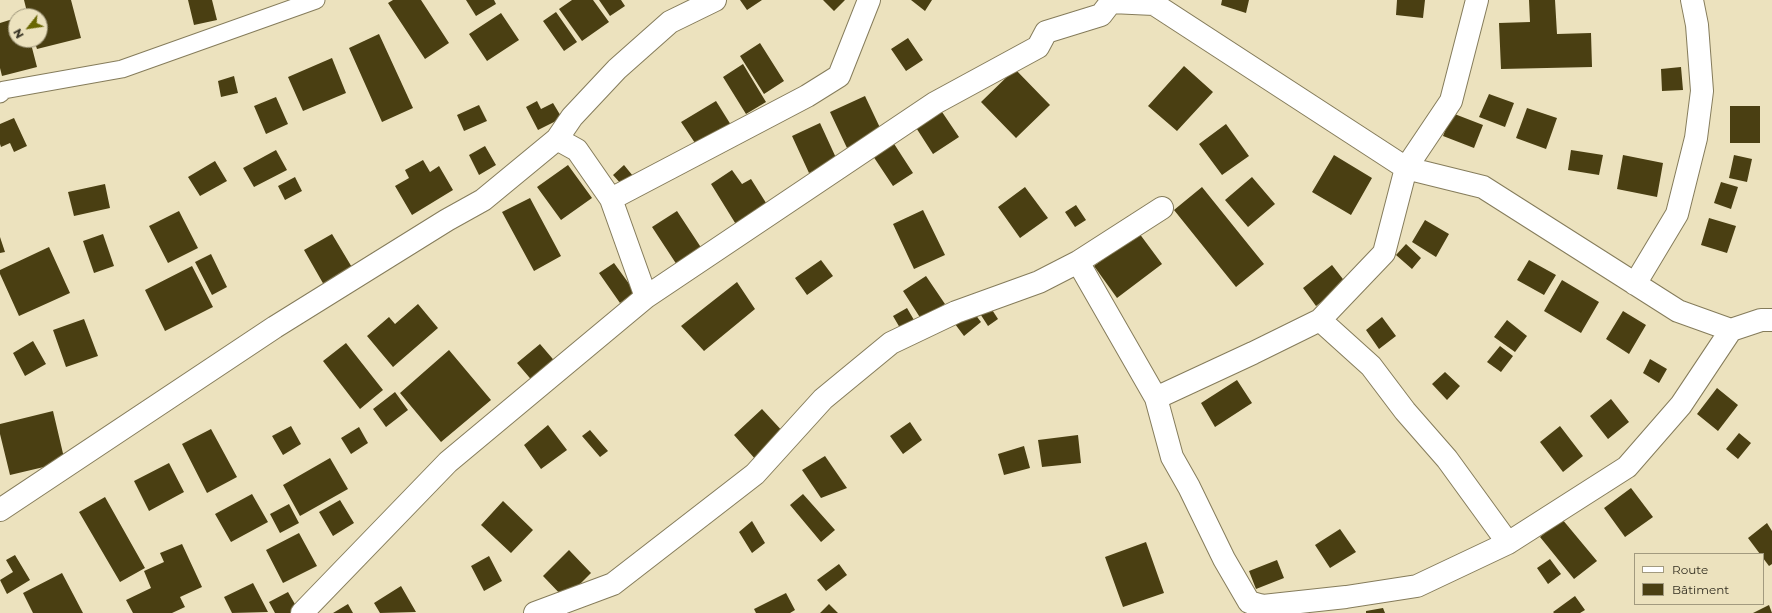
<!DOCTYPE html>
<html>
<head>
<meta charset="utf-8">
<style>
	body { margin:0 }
	#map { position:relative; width:1772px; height:613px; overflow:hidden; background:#ece2be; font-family:Montserrat,sans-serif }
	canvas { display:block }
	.legend { position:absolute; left:1634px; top:553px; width:130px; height:52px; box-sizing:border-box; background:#ece2be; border:1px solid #a29a7f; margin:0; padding:5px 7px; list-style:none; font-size:12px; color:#332f21 }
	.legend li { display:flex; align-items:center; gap:8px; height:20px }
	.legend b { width:20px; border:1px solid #a29a7f }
	.north { position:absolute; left:8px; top:8px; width:40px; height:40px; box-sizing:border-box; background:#ece2be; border:1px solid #a29a7f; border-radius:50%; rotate:240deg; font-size:11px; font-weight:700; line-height:16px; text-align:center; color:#332f21 }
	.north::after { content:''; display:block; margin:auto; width:14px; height:18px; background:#696600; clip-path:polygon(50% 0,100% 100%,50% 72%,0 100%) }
</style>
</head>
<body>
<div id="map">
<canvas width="1772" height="613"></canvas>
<ul class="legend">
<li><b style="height:5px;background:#fff"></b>Route</li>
<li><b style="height:11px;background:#4a3f12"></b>Bâtiment</li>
</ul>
<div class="north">N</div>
</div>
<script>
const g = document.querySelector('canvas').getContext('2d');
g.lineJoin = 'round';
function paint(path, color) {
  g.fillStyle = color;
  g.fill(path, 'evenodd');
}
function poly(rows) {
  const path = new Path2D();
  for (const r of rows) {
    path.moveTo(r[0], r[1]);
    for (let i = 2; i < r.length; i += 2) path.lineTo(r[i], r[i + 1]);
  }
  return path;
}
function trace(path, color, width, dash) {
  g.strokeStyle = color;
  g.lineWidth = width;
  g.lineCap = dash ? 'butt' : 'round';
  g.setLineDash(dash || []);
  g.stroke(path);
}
paint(poly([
	[24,0,71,0,81,38,37,49,34,40,40,40,40,16,28,16],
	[188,0,212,0,217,20,194,25],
	[393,0,421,0,449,43,425,59,388,3],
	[466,0,494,0,496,4,476,16],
	[572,0,593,0,609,22,582,41,559,9],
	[599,0,621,0,625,6,610,16],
	[740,0,762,0,747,10],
	[823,0,845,0,834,11],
	[911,0,932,0,925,11],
	[1222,0,1249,0,1246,13,1221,5],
	[1397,0,1425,0,1423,18,1396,15],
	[1529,0,1555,0,1557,34,1591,33,1592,67,1501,69,1499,23,1530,22],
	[556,12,577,42,564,51,543,21],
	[501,13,519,40,487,61,469,34],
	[16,18,16,40,30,40,37,67,2,76,0,68,0,23],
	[379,34,413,108,382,122,349,48],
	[908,38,923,60,906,71,891,49],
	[760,43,784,81,764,94,740,56],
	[332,58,346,93,303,111,288,77],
	[743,64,766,102,746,114,723,77],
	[1184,66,1213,92,1177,131,1148,106],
	[1681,67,1683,90,1662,91,1661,69],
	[1015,69,1050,105,1016,138,981,102],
	[234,76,238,93,221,97,218,81],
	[1489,94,1514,103,1505,127,1479,117],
	[865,96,882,132,847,148,830,112],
	[276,97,288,124,266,134,254,106],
	[537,101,541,109,553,103,562,118,538,130,526,107],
	[716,101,731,125,697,146,681,122],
	[479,105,487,121,464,131,457,115],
	[938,106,959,137,933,154,913,123],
	[1730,106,1760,106,1760,143,1730,143],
	[1527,108,1557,118,1546,149,1516,138],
	[1452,113,1483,125,1474,148,1443,136],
	[14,118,27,146,14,152,10,143,1,147,0,144,0,124],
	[820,123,837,160,809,173,792,136],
	[1226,124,1249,156,1222,175,1199,144],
	[889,136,913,173,893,186,869,150],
	[485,146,496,165,479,175,469,155],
	[276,150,287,170,254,187,243,168],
	[1571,150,1603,155,1599,175,1568,170],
	[1334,155,1372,178,1351,215,1312,192],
	[1623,155,1663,163,1657,197,1617,189],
	[1734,155,1752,159,1747,182,1729,178],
	[423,160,430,172,439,166,453,190,412,215,395,186,409,178,405,170],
	[215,161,227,181,200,196,188,177],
	[568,165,592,198,561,220,537,187],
	[624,165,633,176,622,185,613,175],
	[732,170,742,184,751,179,768,206,737,226,711,184],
	[295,177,302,191,285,200,278,186],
	[1252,177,1275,204,1248,227,1225,200],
	[1721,182,1738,187,1731,209,1714,203],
	[105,184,110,208,74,216,68,192],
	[1025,187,1048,218,1020,238,998,207],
	[1202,187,1264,264,1236,287,1174,210],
	[530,198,561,256,534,271,502,212],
	[1076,205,1086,220,1075,227,1065,212],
	[923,210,945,255,914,269,893,224],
	[179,211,198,248,168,263,149,226],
	[677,211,702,249,677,265,652,227],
	[1709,218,1736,226,1727,253,1701,245],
	[1425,220,1449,234,1436,257,1412,242],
	[1139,233,1162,264,1117,298,1094,266],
	[103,234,114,266,94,273,83,241],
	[332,234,353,269,324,285,304,250],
	[0,237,5,252,0,253],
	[1406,244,1421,258,1412,269,1396,255],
	[49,247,70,293,19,316,0,274,0,270],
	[211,254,227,287,212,295,195,262],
	[821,260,833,276,807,295,795,278],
	[1529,260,1556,275,1544,295,1517,280],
	[614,263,635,292,620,303,599,273],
	[1332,265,1346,283,1316,306,1303,288],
	[192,266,213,307,165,331,145,290],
	[926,276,945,304,921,319,903,291],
	[1562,280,1599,302,1581,333,1544,311],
	[737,282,755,309,704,351,681,326],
	[987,302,998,319,988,326,977,309],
	[418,304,438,328,393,367,367,336,389,317,395,324],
	[907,308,914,320,900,328,893,316],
	[972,310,981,322,964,336,955,324],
	[1623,311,1646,325,1629,354,1606,339],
	[1382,317,1396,336,1379,349,1366,330],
	[84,319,98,356,66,367,53,330],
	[1507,320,1527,336,1515,352,1494,337],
	[33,341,46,364,25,376,13,353],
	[346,343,383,390,360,409,323,361],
	[540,344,558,365,535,384,517,363],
	[1500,346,1513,356,1501,372,1487,362],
	[449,350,491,400,441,442,400,393],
	[1650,359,1667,369,1659,383,1643,373],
	[1445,372,1460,386,1447,400,1432,384],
	[1237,380,1252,403,1215,427,1201,403],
	[1717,388,1738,405,1718,431,1697,414],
	[395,392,408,410,386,427,373,409],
	[1611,399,1629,422,1608,439,1590,416],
	[762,409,785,434,756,460,734,435],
	[53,411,65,462,10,475,0,434,0,424],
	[910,422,922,440,903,454,890,436],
	[548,425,567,450,541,469,524,445],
	[291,426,301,444,283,455,272,436],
	[1560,426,1583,456,1563,472,1540,442],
	[359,427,368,443,351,454,341,438],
	[211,429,237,477,207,493,182,444],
	[590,430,608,451,600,457,582,436],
	[1739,433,1751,443,1738,459,1726,449],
	[1078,435,1081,463,1042,467,1038,440],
	[1024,446,1030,468,1004,475,998,454],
	[825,456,847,488,821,498,802,470],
	[330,458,348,489,300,516,283,485],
	[169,463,184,492,149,511,134,481],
	[1631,488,1653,517,1625,537,1604,508],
	[252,494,268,522,231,542,215,514],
	[803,494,835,530,821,542,790,505],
	[105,497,145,568,120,582,79,512],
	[340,500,354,523,333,536,319,512],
	[503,501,533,530,511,553,481,525],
	[289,504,299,523,280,533,270,514],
	[1562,519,1597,561,1574,579,1540,537],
	[752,521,765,543,752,553,739,532],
	[1767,523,1772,531,1772,564,1769,566,1763,558,1763,554,1760,554,1748,538],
	[1340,529,1356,552,1330,568,1315,545],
	[299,533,317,566,283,583,266,550],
	[1146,542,1164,593,1123,607,1105,557],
	[182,544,202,587,180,597,185,607,172,613,133,613,126,600,151,588,144,571,164,562,160,553],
	[569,550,591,573,565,599,543,576],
	[15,555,30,580,7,594,0,580,13,572,6,560],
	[489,556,502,581,484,591,471,566],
	[1550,559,1561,574,1548,584,1537,568],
	[1277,560,1284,578,1256,589,1249,571],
	[839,564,847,575,826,591,817,580],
	[62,573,83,613,33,613,23,593],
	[253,583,268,612,232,613,224,597],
	[401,586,416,612,380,613,374,603],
	[288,592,300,613,275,613,269,602],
	[786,593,795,610,790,613,756,613,754,609],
	[1575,596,1585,610,1580,613,1554,613,1553,612],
	[348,604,353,613,333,613],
	[829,604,838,613,820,613],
	[1769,605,1772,613,1753,613],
	[1383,608,1385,613,1366,613,1366,611]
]), '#4a3f12');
const lane = poly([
	[0,94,4,90,122,69,316,0]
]);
const street = poly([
	[1154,4,1406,168,1483,187,1678,311,1731,330,1761,320,1772,320],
	[557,139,577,150,611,199,646,297],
	[611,199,807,96,839,76,869,0],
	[1078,262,1156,398,1172,457,1189,487,1224,559,1249,602,1263,606,1346,597,1417,586,1508,543,1627,467,1681,405,1731,330],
	[1635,284,1677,214,1696,138,1702,91,1697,25,1692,0],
	[1320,320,1371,366,1405,411,1447,459,1508,543],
	[1156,398,1253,353,1320,320,1384,253,1406,168,1451,101,1477,0],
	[0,510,275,327,447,220,483,200,557,139,572,117,617,69,670,22,715,0],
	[302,613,448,462,646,297,935,103,1038,47,1046,32,1101,15,1111,2,1154,4,1155,0],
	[535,613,613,584,755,474,823,399,891,343,956,312,1039,282,1078,262,1162,208]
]);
trace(lane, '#857c5b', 19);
trace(street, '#857c5b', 24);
trace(lane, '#fff', 17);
trace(street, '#fff', 22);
</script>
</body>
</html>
